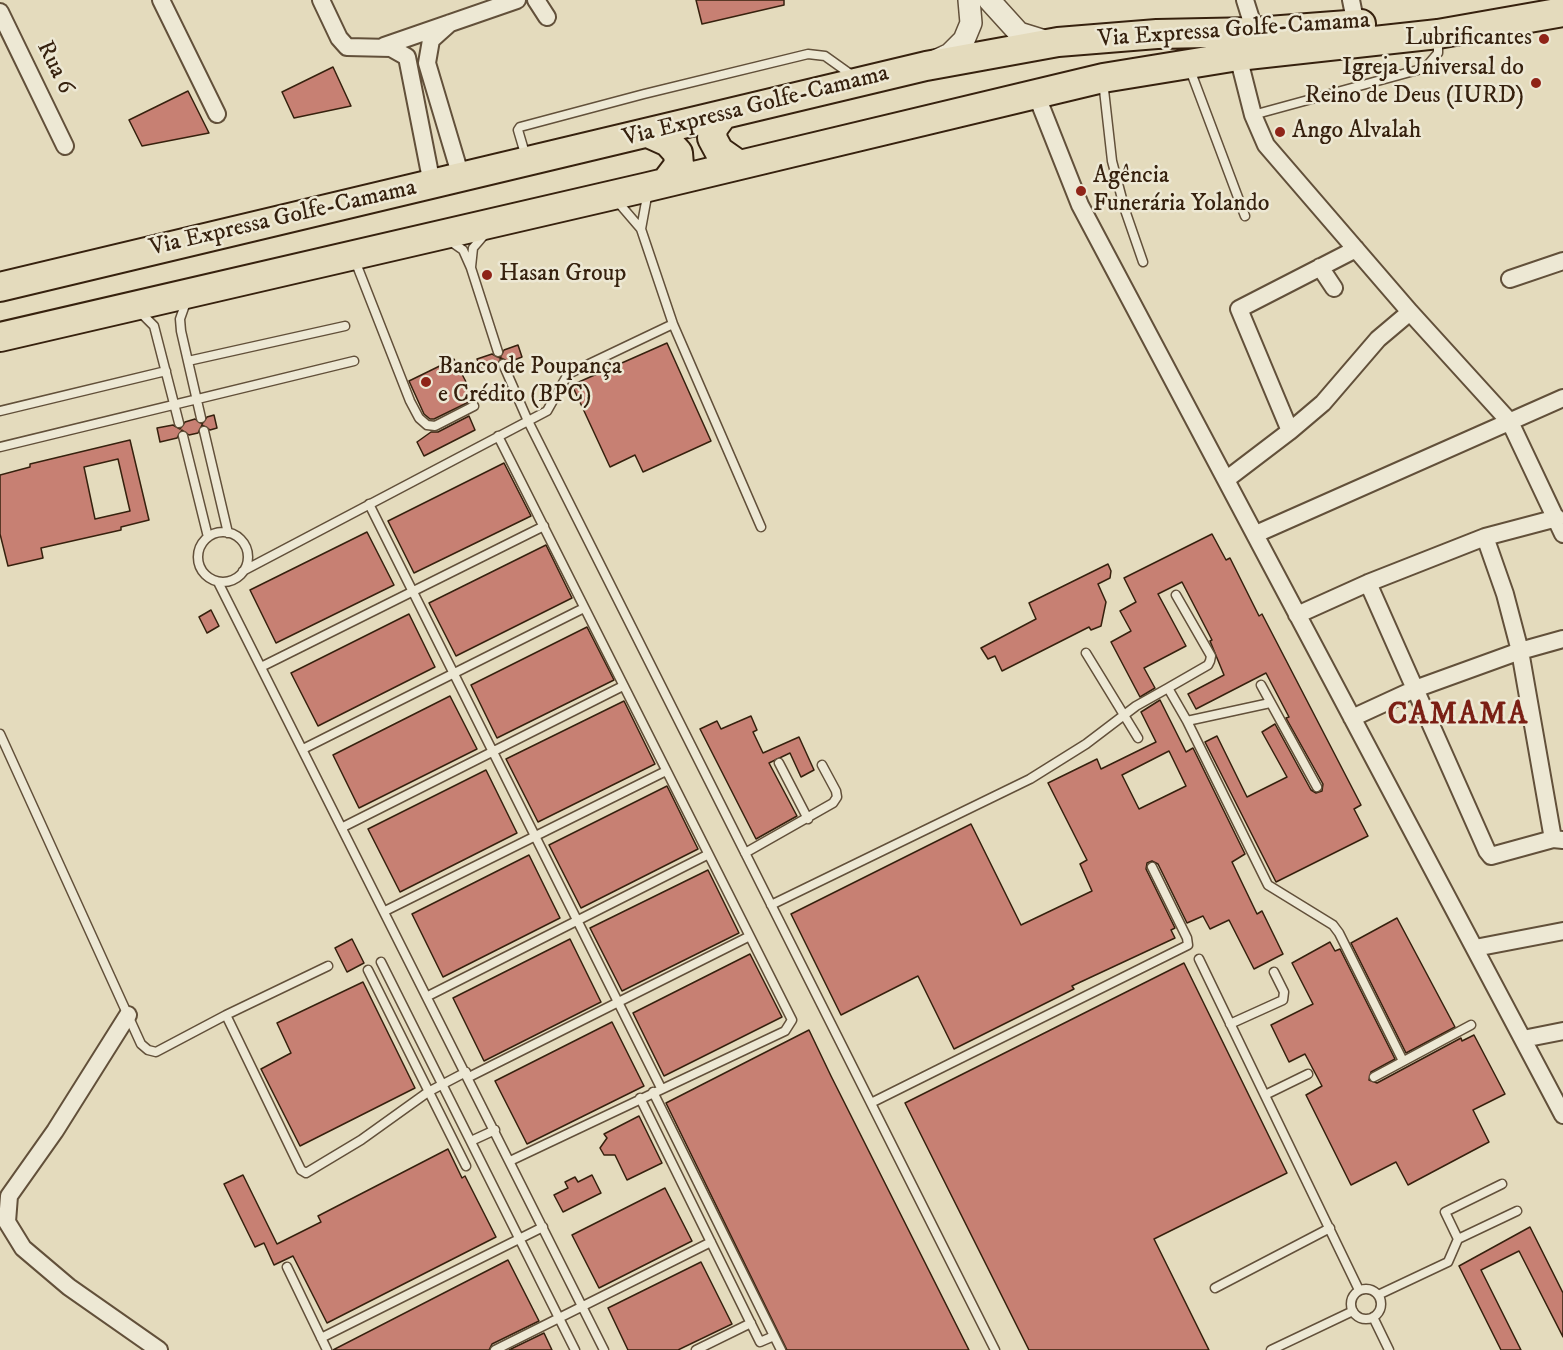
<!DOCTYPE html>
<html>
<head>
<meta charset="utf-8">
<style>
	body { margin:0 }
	canvas { display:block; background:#e4dbbd }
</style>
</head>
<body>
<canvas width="1563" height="1350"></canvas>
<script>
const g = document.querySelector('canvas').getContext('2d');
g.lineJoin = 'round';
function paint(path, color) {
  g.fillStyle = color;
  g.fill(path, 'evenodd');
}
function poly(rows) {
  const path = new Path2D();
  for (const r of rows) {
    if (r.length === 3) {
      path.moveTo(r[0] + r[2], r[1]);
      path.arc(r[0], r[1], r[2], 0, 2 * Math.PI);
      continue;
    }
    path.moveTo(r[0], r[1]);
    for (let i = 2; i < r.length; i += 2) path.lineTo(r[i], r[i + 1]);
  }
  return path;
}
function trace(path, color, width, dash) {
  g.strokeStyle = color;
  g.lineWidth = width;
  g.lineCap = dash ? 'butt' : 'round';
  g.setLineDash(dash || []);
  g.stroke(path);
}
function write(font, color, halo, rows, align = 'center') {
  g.font = font + ' "IM FELL DW Pica",serif';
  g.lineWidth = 5;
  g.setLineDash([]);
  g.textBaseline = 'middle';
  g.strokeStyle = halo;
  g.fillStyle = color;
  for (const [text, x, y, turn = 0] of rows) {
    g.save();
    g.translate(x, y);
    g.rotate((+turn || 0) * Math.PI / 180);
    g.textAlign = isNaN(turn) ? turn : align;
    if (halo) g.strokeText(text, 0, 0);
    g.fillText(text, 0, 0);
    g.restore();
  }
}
const building = poly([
	[696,0,784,0,784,5,702,24,696,0],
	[333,67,351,106,294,118,282,92,333,67],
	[188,91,209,133,142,146,129,120,188,91],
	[667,343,711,441,643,472,635,455,610,467,572,385,667,343],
	[518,345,522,357,509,362,501,358,497,366,482,371,477,359,492,354,500,358,504,350,518,345],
	[454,359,475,399,434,419,430,419,424,414,409,381,454,359],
	[214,415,217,428,210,430,202,425,198,433,189,435,182,430,177,438,160,442,157,428,173,425,180,429,185,422,195,419,202,424,207,417,214,415],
	[469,416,475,430,424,456,417,442,431,432,438,432,469,416],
	[130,440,149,520,121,527,121,530,41,548,43,558,8,566,0,534,0,475,30,467,30,464,130,440],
	[118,459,130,511,95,519,84,467,118,459],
	[504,463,531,516,414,573,388,521,504,463],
	[367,532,394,585,276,643,250,590,367,532],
	[1212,534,1226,560,1230,558,1259,616,1262,614,1361,805,1354,809,1368,836,1276,882,1205,742,1217,736,1247,797,1287,777,1262,732,1275,724,1311,790,1316,793,1322,791,1323,784,1286,718,1289,717,1266,673,1196,709,1188,694,1224,675,1210,641,1212,640,1182,582,1158,594,1186,646,1144,668,1155,688,1140,697,1111,642,1131,631,1120,611,1136,602,1124,578,1212,534],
	[546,545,572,598,456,656,429,603,546,545],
	[1108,564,1111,571,1110,578,1098,584,1106,602,1101,626,1091,630,1089,627,1002,671,995,656,988,659,981,648,1036,619,1029,603,1108,564],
	[211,610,219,626,207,633,199,617,211,610],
	[409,614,435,667,318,726,291,673,409,614],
	[587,627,614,680,497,738,471,685,587,627],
	[450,696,477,749,359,808,333,755,450,696],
	[1160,700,1186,752,1193,748,1245,854,1232,862,1257,914,1262,911,1283,954,1254,969,1229,920,1210,929,1203,916,1187,923,1158,864,1152,861,1147,863,1146,869,1175,928,1171,930,1175,938,1072,986,1074,989,954,1049,918,976,841,1015,791,914,971,824,1021,925,1092,891,1080,864,1087,860,1048,783,1097,759,1101,769,1156,742,1141,712,1160,700],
	[1169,751,1186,786,1139,809,1122,775,1169,751],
	[624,701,655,764,538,822,506,759,624,701],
	[751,716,757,730,753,732,763,753,799,737,814,770,801,777,790,753,769,763,797,816,756,839,700,729,717,721,721,729,751,716],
	[486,770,517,833,400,892,368,829,486,770],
	[667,786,698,849,581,908,549,845,667,786],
	[529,855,560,918,443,977,412,914,529,855],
	[708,870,739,933,622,991,590,928,708,870],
	[1397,918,1455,1027,1406,1053,1351,943,1397,918],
	[352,939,364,963,347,972,335,948,352,939],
	[570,939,601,1002,484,1061,453,998,570,939],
	[1330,942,1335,951,1340,949,1395,1059,1371,1072,1369,1080,1377,1083,1461,1038,1462,1041,1474,1035,1505,1094,1473,1110,1489,1142,1408,1185,1396,1162,1351,1185,1306,1095,1322,1086,1305,1054,1289,1062,1271,1025,1313,1004,1292,963,1330,942],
	[750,954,782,1017,664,1076,633,1013,750,954],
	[1184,963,1287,1173,1154,1239,1209,1350,1029,1350,905,1103,1184,963],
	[363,982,415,1088,300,1146,261,1069,291,1053,277,1023,363,982],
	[612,1022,644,1086,527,1144,495,1081,612,1022],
	[809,1030,831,1076,969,1350,787,1350,666,1103,809,1030],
	[639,1116,662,1163,627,1180,615,1155,604,1155,600,1148,607,1138,604,1134,639,1116],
	[448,1149,462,1178,465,1176,496,1237,327,1323,293,1256,274,1265,264,1243,255,1247,224,1184,243,1175,277,1244,321,1222,318,1216,448,1149],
	[592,1175,601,1193,563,1212,554,1195,568,1188,565,1182,575,1177,578,1182,592,1175],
	[665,1188,692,1241,599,1288,572,1235,665,1188],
	[1530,1227,1563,1293,1563,1337,1519,1251,1481,1270,1521,1350,1501,1350,1459,1266,1530,1227],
	[508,1260,539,1321,492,1344,489,1350,333,1350,508,1260],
	[701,1262,732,1324,678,1350,628,1350,608,1308,701,1262],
	[544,1333,552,1350,509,1350,544,1333]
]);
paint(building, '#c78073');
trace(building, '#36210e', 1.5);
const service = poly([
	[1189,67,1245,216],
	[1103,81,1112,161,1125,210,1143,262],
	[1253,115,1425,68,1438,53,1438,39],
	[526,157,518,130,520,127,644,94,808,54,825,56,853,76],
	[617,201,641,229,673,324],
	[641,229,648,191],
	[450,241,463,250,471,268,498,352],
	[354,258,410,401,419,418,427,425,435,426,474,406],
	[471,267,473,248,485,234],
	[186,302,180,319,181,331,201,418],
	[139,311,154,326,179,423],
	[188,361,345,326],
	[503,364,528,421,995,1350],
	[0,411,166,371],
	[204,431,228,533],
	[183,436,208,537],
	[498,436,792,1020,785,1031,510,1161],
	[0,447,354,361],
	[369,504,661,1088],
	[223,557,25],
	[243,571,547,411,568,374,673,324,761,527],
	[218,582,604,1350],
	[1086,653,1138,738],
	[261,667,544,526],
	[1261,685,1317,787],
	[1168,688,1208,665,1210,661,1211,656,1176,595],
	[1187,721,1268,885,1333,925,1339,933,1403,1061],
	[0,734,141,1044,148,1050,156,1052,226,1015,328,966],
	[303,749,584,608],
	[779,763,808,819],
	[343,827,623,686],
	[745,853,833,803,837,797,836,791,822,765],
	[771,905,1030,779,1086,744,1136,706,1168,688,1187,721,1270,703],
	[385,911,666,771],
	[1199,959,1359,1290],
	[381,962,575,1350],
	[368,970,466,1166],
	[428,996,707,855],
	[226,1015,301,1170,306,1173,361,1140,428,1092,466,1072],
	[1230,1024,1283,1000,1284,992,1274,972],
	[469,1077,748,937],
	[1374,1077,1471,1025],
	[653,1092,781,1350],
	[1265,1095,1308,1074],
	[640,1098,760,1342,774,1336],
	[871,1103,1188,945,1187,938,1152,867],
	[471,1141,495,1130],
	[1458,1239,1445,1212,1502,1184],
	[287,1267,327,1350],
	[1215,1288,1330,1228],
	[1366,1304,15],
	[1378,1295,1448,1262,1458,1239,1517,1211],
	[1373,1317,1389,1350],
	[321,1338,543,1227],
	[495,1350,711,1242],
	[696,1350,751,1323],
	[1271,1350,1353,1311]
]);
const minor = poly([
	[161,0,217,114],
	[321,0,339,38,347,47,391,48,407,57,432,184],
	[536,0,547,17],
	[1245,0,1255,32],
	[1351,0,1356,25],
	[0,12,65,146],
	[450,23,431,40,427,63,461,177],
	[384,46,517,0],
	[1238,56,1253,115,1266,145,1410,312,1510,422,1563,534],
	[1036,94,1080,205,1563,1115],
	[1356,249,1239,309,1290,431,1323,403,1378,339,1410,312],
	[1320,267,1334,288],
	[1510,279,1563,261],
	[1227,479,1290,431],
	[1256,534,1563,398],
	[1485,537,1505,594,1520,651,1553,839],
	[1368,583,1487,851,1491,856,1553,839,1563,840],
	[1297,615,1368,583,1485,537,1557,518],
	[1352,718,1415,689,1520,651,1563,639],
	[1475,948,1563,931],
	[128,1015,55,1131,9,1196,7,1222,23,1248,69,1287,159,1350],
	[1523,1039,1563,1031]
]);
const tertiary = poly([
	[989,0,1019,33,1048,42],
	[935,61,950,54,964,40,971,23,969,0]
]);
const trunk = poly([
	[722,116,713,128,712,138,719,151,739,165],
	[648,133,668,142,678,153,679,165,666,182],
	[0,287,926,66,1058,42,1157,34,1255,32,1361,24],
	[0,337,648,187,1103,78,1238,56,1438,34,1563,12]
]);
trace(service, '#62503a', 11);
trace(minor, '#62503a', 20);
trace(tertiary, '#62503a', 24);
trace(trunk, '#36210e', 32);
trace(service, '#ede8d4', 8);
trace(minor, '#ede8d4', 16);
trace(tertiary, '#ede8d4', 21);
trace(trunk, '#e4dbbd', 28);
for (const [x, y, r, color] of [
	[1544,39,6,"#8f2418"],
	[1536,83,6,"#8f2418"],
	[1280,132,6,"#8f2418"],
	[1081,191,6,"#8f2418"],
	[487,275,6,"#8f2418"],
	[426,382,6,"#8f2418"]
]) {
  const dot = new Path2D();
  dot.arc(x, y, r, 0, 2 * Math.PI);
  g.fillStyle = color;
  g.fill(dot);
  trace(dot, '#ede8d4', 2);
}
write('24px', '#36210e', '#ede8d4', [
	["Via Expressa Golfe-Camama",1234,31,-4],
	["Rua 6",54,68,64],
	["Via Expressa Golfe-Camama",756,107,-14],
	["Via Expressa Golfe-Camama",283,219,-13]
]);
write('24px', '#36210e', '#ede8d4', [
	["Lubrificantes",1532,39,"right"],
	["Igreja Universal do",1524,69,"right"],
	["Reino de Deus (IURD)",1524,97,"right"],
	["Ango Alvalah",1292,132],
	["Agência",1093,177],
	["Funerária Yolando",1093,205],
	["Hasan Group",499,275],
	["Banco de Poupança",438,368],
	["e Crédito (BPC)",438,396]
], 'left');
g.letterSpacing = '1.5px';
write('bold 30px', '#7a1f14', '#ede8d4', [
	["CAMAMA",1458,717]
]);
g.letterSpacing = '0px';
</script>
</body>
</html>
